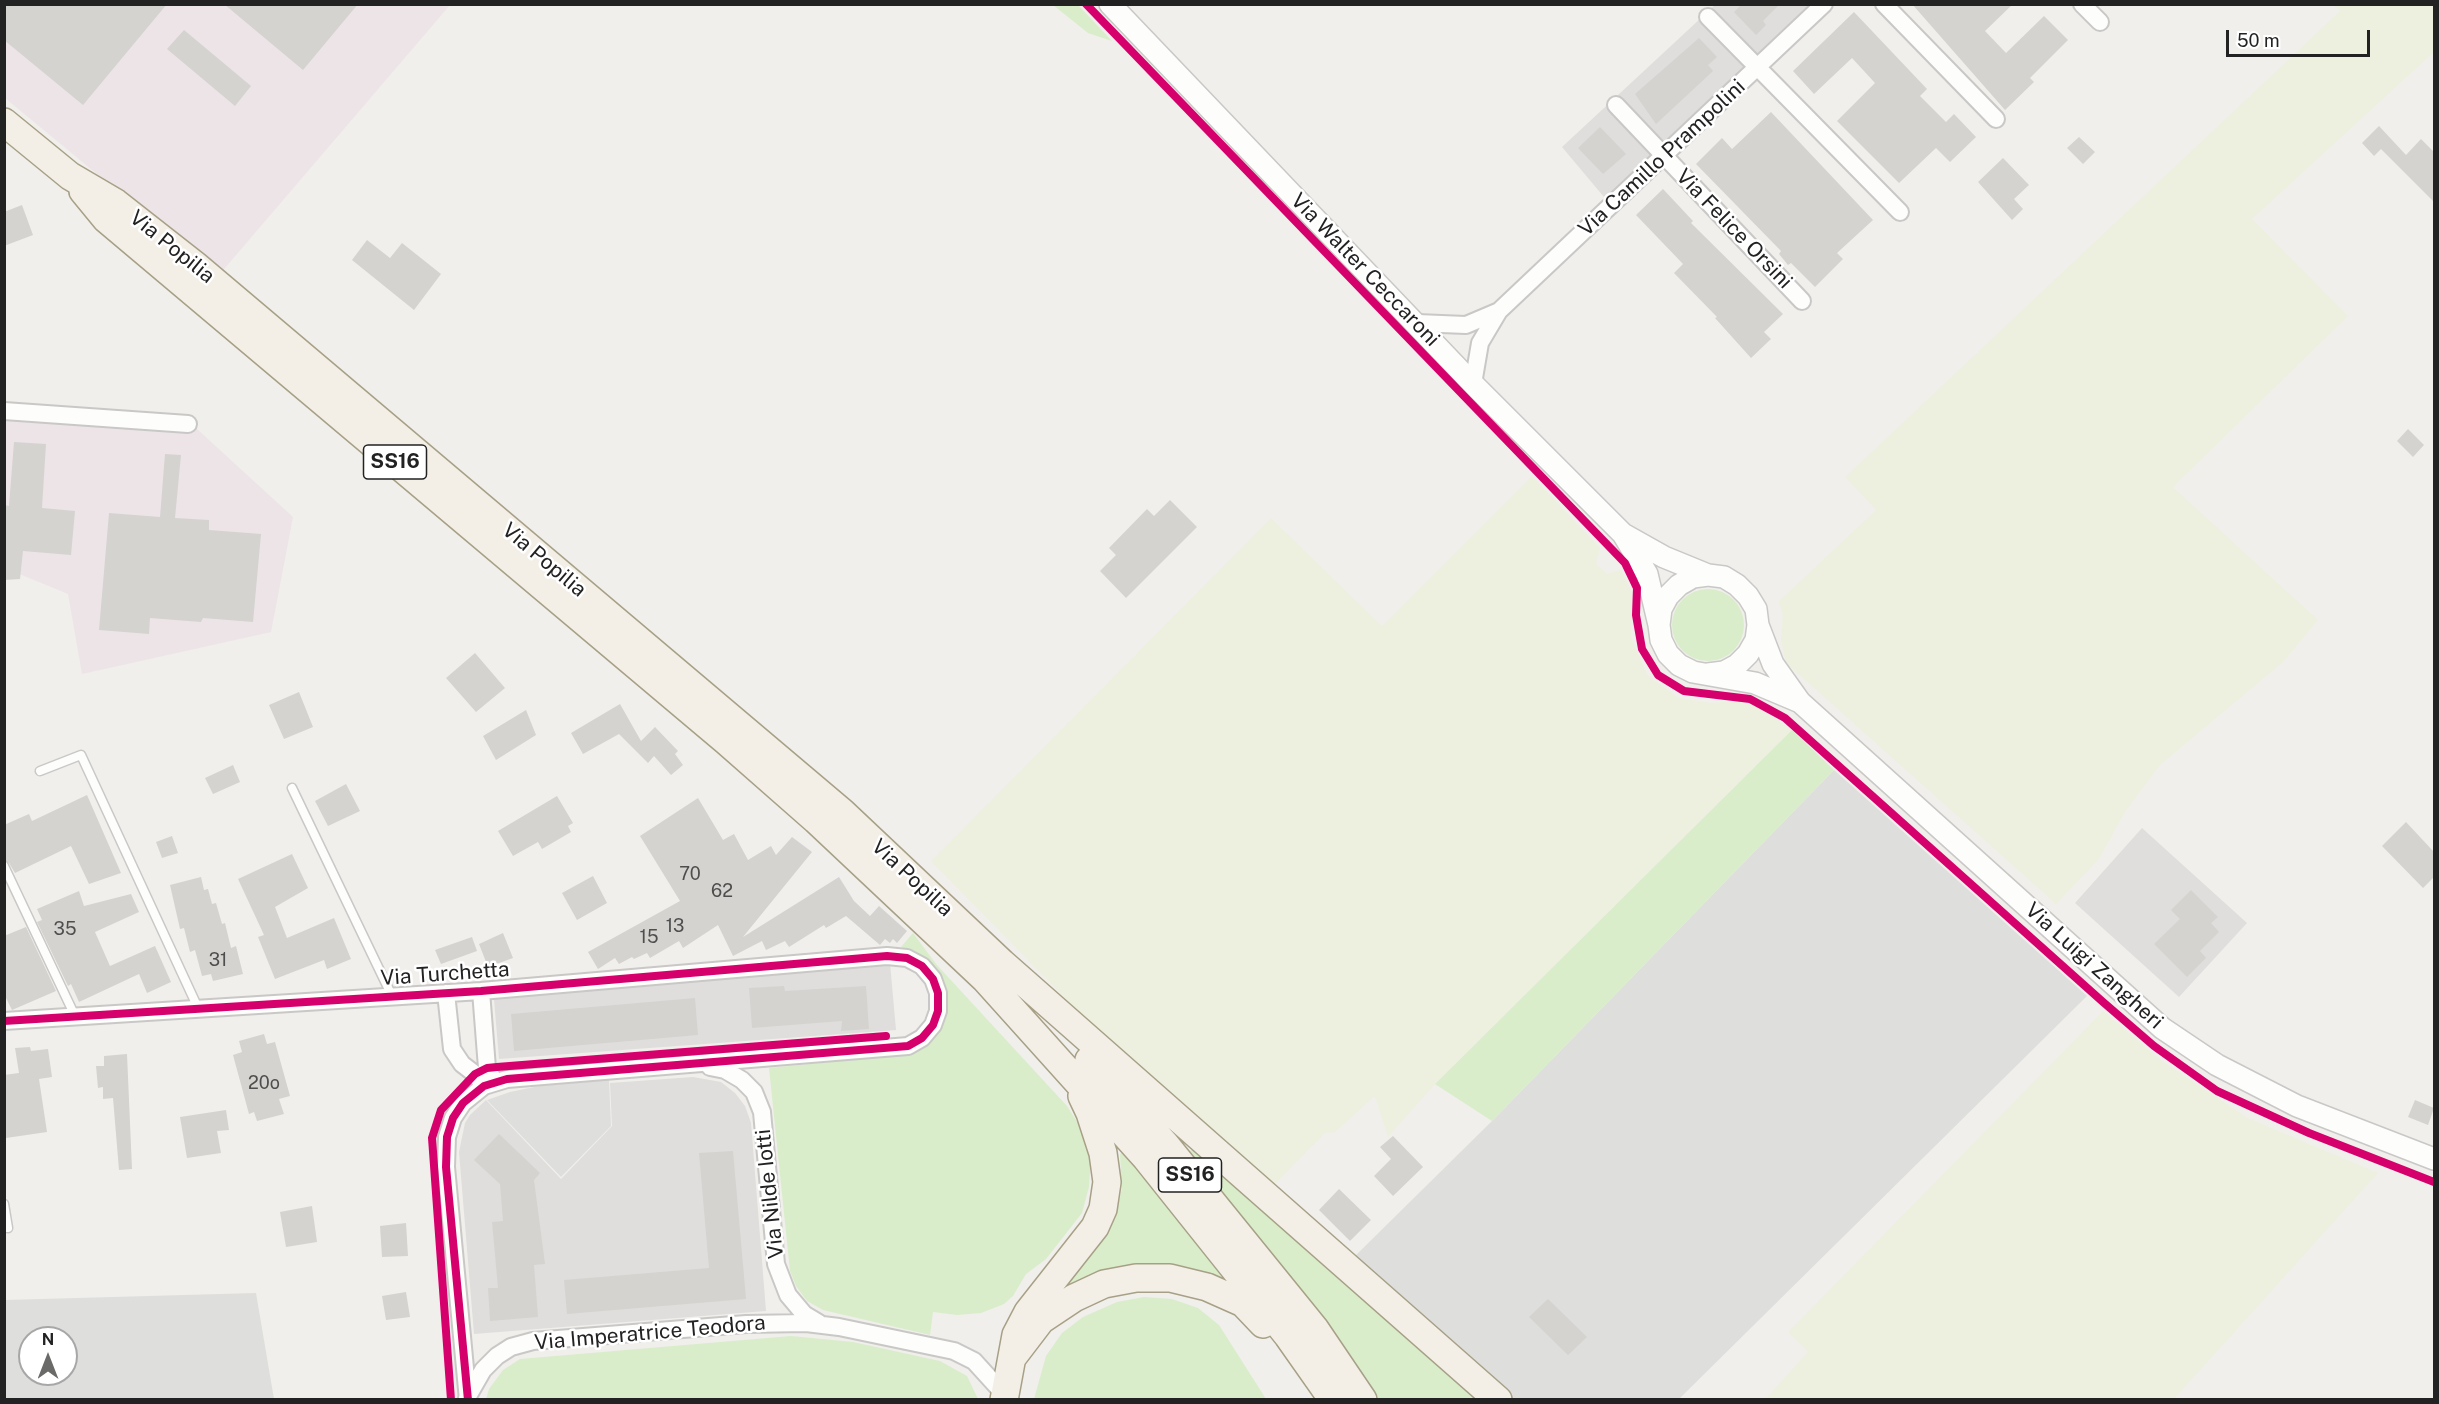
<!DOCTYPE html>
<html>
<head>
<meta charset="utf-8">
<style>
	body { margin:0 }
	#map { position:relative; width:2439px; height:1404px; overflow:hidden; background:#f0efeb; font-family:"Public Sans",sans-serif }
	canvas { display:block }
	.frame { position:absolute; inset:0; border:6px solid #222; pointer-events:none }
	.north { position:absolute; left:18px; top:1326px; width:60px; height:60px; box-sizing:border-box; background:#fff; border:2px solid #a7a7a7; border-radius:50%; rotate:0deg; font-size:16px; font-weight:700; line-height:24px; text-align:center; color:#222 }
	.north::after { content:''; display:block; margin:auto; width:21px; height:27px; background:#6a6a68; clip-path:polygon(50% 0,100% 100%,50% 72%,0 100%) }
	.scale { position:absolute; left:2226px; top:30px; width:144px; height:27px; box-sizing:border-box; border:3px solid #222; border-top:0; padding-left:8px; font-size:18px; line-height:21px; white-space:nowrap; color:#222; -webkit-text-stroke:4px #fff; paint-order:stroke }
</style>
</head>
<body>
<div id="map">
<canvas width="2439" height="1404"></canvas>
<div class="frame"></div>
<div class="north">N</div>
<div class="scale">50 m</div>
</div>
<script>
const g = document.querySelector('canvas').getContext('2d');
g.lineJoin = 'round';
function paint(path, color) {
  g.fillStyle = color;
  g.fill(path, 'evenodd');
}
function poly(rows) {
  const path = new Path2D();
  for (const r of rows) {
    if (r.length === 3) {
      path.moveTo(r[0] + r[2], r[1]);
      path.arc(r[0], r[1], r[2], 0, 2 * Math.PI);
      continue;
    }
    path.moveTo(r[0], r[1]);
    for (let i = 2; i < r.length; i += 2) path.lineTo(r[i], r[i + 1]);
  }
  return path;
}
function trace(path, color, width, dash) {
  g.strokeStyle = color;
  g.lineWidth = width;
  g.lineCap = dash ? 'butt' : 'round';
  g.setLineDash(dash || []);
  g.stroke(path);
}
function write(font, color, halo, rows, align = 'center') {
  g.font = font + ' "Public Sans",sans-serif';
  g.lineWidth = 5;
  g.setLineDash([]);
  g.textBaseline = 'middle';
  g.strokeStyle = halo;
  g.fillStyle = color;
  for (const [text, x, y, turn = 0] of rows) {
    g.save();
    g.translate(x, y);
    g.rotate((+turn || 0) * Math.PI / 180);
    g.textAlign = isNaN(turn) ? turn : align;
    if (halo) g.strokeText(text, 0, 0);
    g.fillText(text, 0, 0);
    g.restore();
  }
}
paint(poly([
	[1715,5,1821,5,1609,203,1562,147],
	[2142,828,2247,923,2179,997,2075,903],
	[890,963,896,1030,499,1059,494,999],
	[693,1077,721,1082,735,1093,745,1106,751,1123,766,1311,474,1334,459,1152,465,1123,470,1115,486,1100,561,1179,612,1126,610,1083]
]), '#dfdedc');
paint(poly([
	[4,5,450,5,219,275,5,98],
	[5,405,197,429,293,517,271,632,82,674,68,594,5,568]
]), '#ede4e8');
paint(poly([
	[1834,770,2087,996,1679,1399,1511,1399,1352,1259,1492,1121],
	[609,1080,611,1126,561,1177,487,1100,510,1092,539,1086],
	[256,1293,274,1399,5,1399,5,1300],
	[30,1338,66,1338,66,1374,30,1374]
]), '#dededc');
paint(poly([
	[2333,5,2434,5,2434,52,2252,219,2348,316,2173,487,2318,620,2283,662,2160,765,2125,812,2099,859,2056,904,1786,663,1781,639,1783,616,1779,601,1876,510,1845,477,2340,11],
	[1532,476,1600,548,1596,564,1607,574,1621,570,1632,592,1631,637,1647,675,1679,698,1711,703,1734,701,1755,705,1792,730,1435,1084,1388,1137,1375,1096,1335,1132,1325,1133,1270,1189,1166,1101,931,861,1271,518,1382,626],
	[2103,1011,2162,1061,2248,1118,2378,1173,2174,1399,1765,1399,1808,1352,1788,1332]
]), '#edf0df');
paint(poly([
	[1053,5,1078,5,1112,41,1088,33],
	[1708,625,36],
	[1792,730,1834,770,1492,1121,1435,1084],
	[913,933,936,964,1067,1106,1083,1131,1091,1154,1089,1187,1082,1213,1046,1259,1026,1274,1013,1296,1004,1304,981,1313,957,1315,933,1312,930,1335,823,1310,807,1301,796,1286,790,1271,769,1068,900,1055,920,1047,943,1020,947,1006,946,992,938,973,925,957,901,947],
	[1194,1147,1483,1399,1374,1399,1324,1326,1190,1151],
	[1123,1152,1229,1281,1225,1285,1172,1266,1143,1264,1091,1275,1059,1294,1055,1290,1097,1246,1116,1215,1122,1188,1120,1154],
	[1144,1297,1172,1299,1198,1308,1219,1325,1266,1399,1034,1399,1046,1356,1062,1333,1083,1317,1117,1302],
	[791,1336,853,1342,940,1361,967,1376,978,1399,486,1399,489,1389,503,1370,520,1359]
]), '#d9edcb');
paint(poly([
	[4,4,167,4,83,105,4,40],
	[224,4,358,4,303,70],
	[1742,4,1780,4,1763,21,1766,25,1756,35,1734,12],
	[1912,4,2013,4,1985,31,2006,53,2044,16,2068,40,2030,78,2034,82,2005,110],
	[1854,12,1927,89,1920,96,1946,122,1954,114,1976,137,1950,162,1936,148,1899,183,1837,121,1875,83,1852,58,1814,94,1793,71],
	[184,30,251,86,235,106,167,49],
	[1699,38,1717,57,1708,65,1713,71,1656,124,1635,94],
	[1771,112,1873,220,1837,253,1843,259,1815,287,1791,263,1788,265,1779,254,1781,251,1696,164,1722,138,1732,149],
	[2379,126,2406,155,2421,139,2434,152,2434,202,2381,149,2374,156,2362,143],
	[1600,127,1626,154,1603,174,1578,148],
	[2079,137,2095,152,2083,164,2067,148],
	[2003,158,2029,185,2014,199,2023,209,2012,220,1978,182],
	[1663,189,1693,221,1691,223,1783,314,1764,332,1771,339,1751,358,1715,318,1717,317,1674,273,1683,264,1636,215],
	[22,205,33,235,4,246,4,212],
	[367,240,390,258,402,243,441,274,414,310,352,260],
	[2408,429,2424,445,2413,457,2397,441],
	[14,442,46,444,42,508,75,511,71,555,23,551,20,579,4,580,4,505,9,506],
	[165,454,181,455,175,518,209,520,209,530,261,534,253,622,203,618,201,622,150,618,149,634,99,630,109,513,160,517],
	[1170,500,1197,527,1126,598,1100,571,1116,555,1109,548,1147,509,1154,516],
	[475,653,505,688,476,712,446,678],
	[299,692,313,727,284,739,269,705],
	[620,704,641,741,655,727,678,751,675,754,683,765,671,775,654,756,648,763,619,734,583,754,571,733],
	[526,710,536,735,496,760,483,736],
	[233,765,240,782,213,794,205,778],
	[346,784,360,811,328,826,315,801],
	[87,795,121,873,89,884,71,846,15,873,9,863,4,860,4,825,29,814,32,821],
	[557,796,573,823,568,826,571,832,542,849,538,842,513,856,498,831],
	[698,798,723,840,734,834,748,860,771,846,776,855,792,837,812,852,743,937,839,877,854,901,870,916,879,906,907,931,897,943,893,939,890,943,885,939,880,945,846,916,826,928,824,925,789,947,785,941,766,950,762,941,733,956,718,925,683,948,679,941,650,958,647,953,634,959,632,957,619,964,615,958,598,969,588,952,680,901,640,836],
	[2406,822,2434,852,2434,877,2423,888,2382,846],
	[172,836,178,853,162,858,156,842],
	[292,854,308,888,275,907,287,938,334,918,351,959,327,969,324,960,275,979,258,937,264,935,238,879],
	[593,876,607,903,577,920,562,893],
	[201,877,204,890,208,889,212,904,216,903,222,924,225,923,231,948,236,946,243,974,213,981,211,974,202,976,195,950,190,952,184,928,180,929,170,885],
	[2191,890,2218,917,2211,923,2219,932,2200,951,2206,958,2187,977,2154,944,2180,919,2171,910],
	[79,891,84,906,131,894,139,912,95,932,110,966,155,946,171,982,147,993,139,974,79,1002,71,984,68,986,37,922,42,920,37,909],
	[26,927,56,991,12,1010,4,994,4,936],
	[503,933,513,958,488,967,479,944],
	[472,937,477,951,441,964,435,950],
	[784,986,785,991,866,986,869,1029,841,1031,842,1021,752,1028,749,988],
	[695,998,698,1035,514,1051,511,1014],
	[264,1034,267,1044,275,1042,290,1096,279,1099,284,1114,257,1121,254,1112,249,1114,233,1055,242,1052,239,1041],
	[30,1047,31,1051,48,1049,52,1077,39,1079,47,1132,6,1138,4,1075,19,1073,15,1048],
	[127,1054,132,1169,119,1170,113,1098,103,1099,103,1087,98,1088,96,1066,104,1066,104,1056],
	[2415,1100,2434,1108,2428,1125,2408,1117],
	[226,1110,229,1130,217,1131,221,1153,187,1158,180,1117],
	[499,1134,540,1173,534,1180,545,1264,534,1265,538,1317,490,1321,488,1288,498,1288,492,1222,503,1221,500,1184,474,1160],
	[1393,1136,1423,1167,1393,1196,1374,1176,1391,1159,1380,1147],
	[733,1151,746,1299,567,1314,564,1280,709,1268,699,1153],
	[1339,1189,1371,1220,1350,1241,1319,1210],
	[312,1206,317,1242,286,1247,280,1212],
	[406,1223,408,1256,382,1257,380,1226],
	[406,1292,410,1317,386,1320,382,1296],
	[1548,1299,1587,1337,1568,1355,1529,1317]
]), '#d4d3d0');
const service = poly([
	[40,771,81,755,198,1008],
	[292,788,392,996],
	[4,866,75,1016],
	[4,1204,8,1228]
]);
const minor = poly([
	[1884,4,1996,119],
	[2082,4,2100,22],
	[1708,17,1900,212],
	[1616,105,1802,301],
	[1417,323,1466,325,1499,311],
	[1473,384,1480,343,1499,311,1824,4],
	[4,411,188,424],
	[481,991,487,1068,495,1082],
	[446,993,452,1049,462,1064,475,1074,484,1086],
	[4,1021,481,991,887,956,907,958,922,966,933,979,938,993,938,1011,933,1025,922,1038,908,1046,507,1079,484,1086,463,1103,453,1118,447,1137,446,1167,468,1400],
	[710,1067,725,1070,742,1080,754,1092,762,1112,776,1264,788,1295,804,1314,819,1323],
	[467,1398,483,1370,497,1356,511,1347,533,1341,746,1324,806,1323,839,1327,954,1351,974,1361,1004,1394]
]);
const tertiary = poly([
	[1110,4,1473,384,1623,534,1647,574,1659,625],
	[1623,534,1664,557,1708,575],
	[1758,625,1773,664,1800,702,2162,1028,2217,1065,2297,1106,2434,1159],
	[1708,674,1724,672,1737,665,1748,654,1756,640,1758,625,1756,609,1748,596,1737,585,1724,577,1708,575,1693,577,1679,585,1668,596,1661,609,1659,625,1661,640,1668,654,1679,665,1693,672,1755,683,1800,702]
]);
const primary = poly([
	[4,122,70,176,116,203,195,265,842,812,1002,963,1498,1400],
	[83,191,106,219,726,741,816,820,985,979,1146,1158,1288,1336,1333,1400],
	[1089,1060,1165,1144,1315,1329,1363,1400],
	[1012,1358,1041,1320,1074,1298,1104,1284,1136,1278,1170,1278,1207,1287,1243,1303,1263,1324],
	[1004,1400,1016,1335,1028,1312,1095,1227,1103,1209,1107,1182,1103,1153,1090,1113,1082,1096]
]);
trace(service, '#c9c8c7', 11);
trace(minor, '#c9c8c7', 20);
trace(tertiary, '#c9c8c7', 24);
trace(primary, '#a7a086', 30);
trace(poly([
	[2207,1084,2245,1104]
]), '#d8cdc9', 4, [3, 3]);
trace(service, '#fdfdfc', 8);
trace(minor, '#fdfdfc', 16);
trace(tertiary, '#fdfdfc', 21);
trace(primary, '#f3efe7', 27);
trace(poly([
	[1086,4,1625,563,1637,588,1636,615,1642,649,1658,675,1684,691,1750,699,1785,718,2103,1002,2154,1046,2217,1091,2309,1133,2434,1182],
	[4,1021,481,991,887,956,907,958,922,966,933,979,938,993,938,1011,933,1025,922,1038,908,1046,507,1079,484,1086,463,1103,453,1118,447,1137,446,1167,468,1400],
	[451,1400,432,1138,441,1110,475,1074,487,1068,497,1067,886,1036]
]), '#d6006c', 8);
write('18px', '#4e4e4e', null, [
	["70",690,874],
	["62",722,891],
	["13",675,926],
	["35",65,929],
	["15",649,937],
	["31",218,960],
	["20o",264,1083]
]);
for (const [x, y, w] of [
	[395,462,63],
	[1190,1175,63]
]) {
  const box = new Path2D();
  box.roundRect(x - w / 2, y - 17, w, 34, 4.5);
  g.fillStyle = '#fff';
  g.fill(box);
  trace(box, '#222', 1.5);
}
write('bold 20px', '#222', null, [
	["SS16",395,462],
	["SS16",1190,1175]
]);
write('21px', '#222', '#fff', [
	["Via Camillo Prampolini",1662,158,-43],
	["Via Felice Orsini",1734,229,46],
	["Via Popilia",172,247,39],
	["Via Walter Ceccaroni",1365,270,46],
	["Via Popilia",544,560,40],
	["Via Popilia",912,878,43],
	["Via Luigi Zangheri",2094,966,42],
	["Via Turchetta",445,974,-4],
	["Via Nilde Iotti",770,1194,-96],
	["Via Imperatrice Teodora",650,1333,-5]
]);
</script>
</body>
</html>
